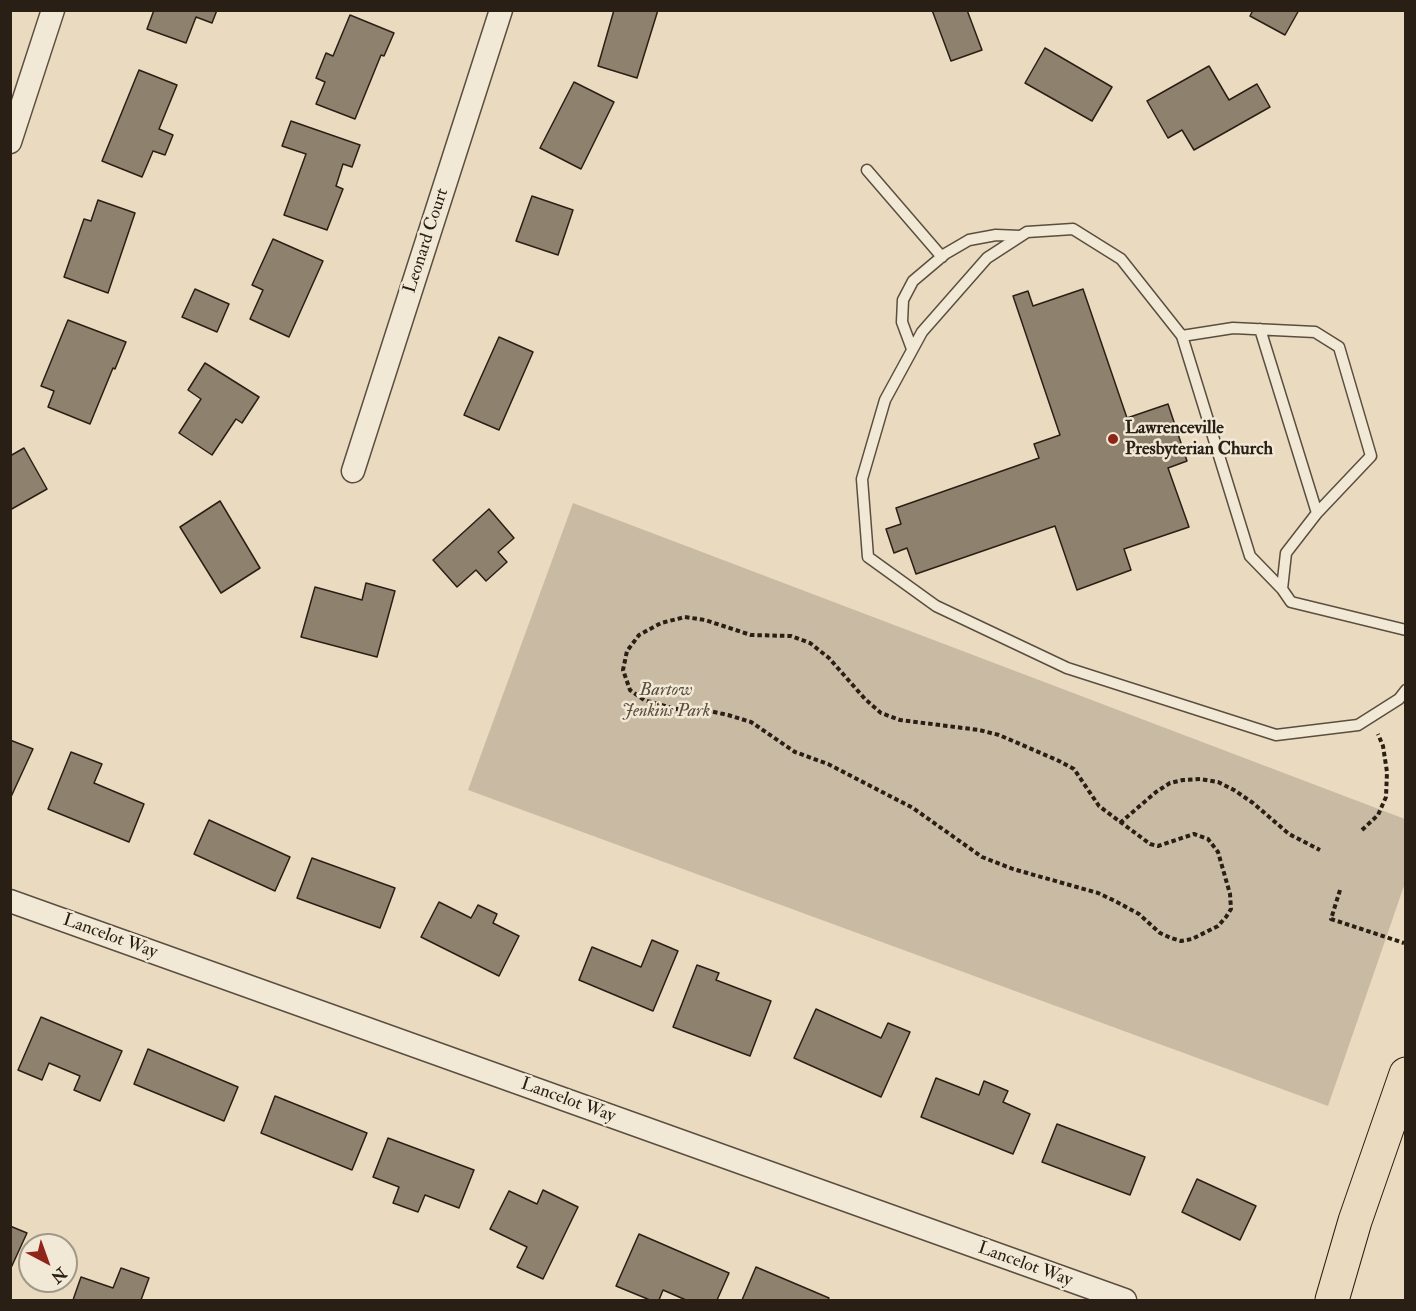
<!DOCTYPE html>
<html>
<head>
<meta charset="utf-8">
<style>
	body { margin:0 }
	#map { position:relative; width:1416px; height:1311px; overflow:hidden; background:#eadbc0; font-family:"IM FELL Double Pica",serif }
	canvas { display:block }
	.frame { position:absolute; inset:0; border:12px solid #2a1f14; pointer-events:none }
	.north { position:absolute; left:18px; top:1233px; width:60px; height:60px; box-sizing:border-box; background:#f1e8d6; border:2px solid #a19888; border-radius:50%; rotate:139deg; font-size:16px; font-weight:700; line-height:24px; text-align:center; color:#2a1f14 }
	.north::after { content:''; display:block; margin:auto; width:21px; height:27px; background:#8f2418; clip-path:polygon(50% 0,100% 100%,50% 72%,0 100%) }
</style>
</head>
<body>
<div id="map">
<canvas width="1416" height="1311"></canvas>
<div class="frame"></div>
<div class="north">N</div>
</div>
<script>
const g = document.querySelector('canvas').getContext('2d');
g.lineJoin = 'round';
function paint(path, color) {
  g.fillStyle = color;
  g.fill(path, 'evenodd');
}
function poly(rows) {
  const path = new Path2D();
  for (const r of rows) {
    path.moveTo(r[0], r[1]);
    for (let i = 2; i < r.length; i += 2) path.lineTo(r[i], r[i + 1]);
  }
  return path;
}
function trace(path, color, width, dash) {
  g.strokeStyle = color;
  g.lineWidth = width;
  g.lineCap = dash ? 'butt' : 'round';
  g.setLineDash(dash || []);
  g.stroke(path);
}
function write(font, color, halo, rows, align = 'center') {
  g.font = font + ' "IM FELL Double Pica",serif';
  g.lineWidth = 5;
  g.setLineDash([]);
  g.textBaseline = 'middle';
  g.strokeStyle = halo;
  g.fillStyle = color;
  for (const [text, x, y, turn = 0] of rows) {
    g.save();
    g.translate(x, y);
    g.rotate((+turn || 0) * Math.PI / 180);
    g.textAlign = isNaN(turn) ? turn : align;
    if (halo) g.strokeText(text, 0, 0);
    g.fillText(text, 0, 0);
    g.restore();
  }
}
paint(poly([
	[573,503,1405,819,1405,883,1328,1106,468,790]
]), '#c9bba3');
const building = poly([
	[154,10,217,10,212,23,196,17,186,43,147,29,154,10],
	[614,10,658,10,637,78,598,66,614,10],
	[932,10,967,10,982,50,951,61,932,10],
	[1253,10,1299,10,1285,35,1250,16,1253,10],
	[350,15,394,33,384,56,381,55,355,119,316,104,325,82,316,78,326,53,333,56,350,15],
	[1045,48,1112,87,1092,121,1025,83,1045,48],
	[1209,66,1229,100,1257,84,1270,107,1194,150,1182,130,1168,138,1147,101,1209,66],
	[139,70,177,85,159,129,173,135,165,155,153,151,142,177,102,161,139,70],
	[574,82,614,102,581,169,540,148,574,82],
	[291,121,360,145,352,167,343,164,336,186,343,189,327,230,284,215,306,154,282,146,291,121],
	[532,196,573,210,558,255,516,241,532,196],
	[98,200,135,213,108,293,64,277,84,219,91,221,98,200],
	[273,239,323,261,289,337,250,319,263,290,252,285,273,239],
	[195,289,229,304,217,332,182,317,195,289],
	[1083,289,1127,418,1168,404,1187,461,1168,468,1189,527,1124,549,1131,570,1077,590,1055,526,916,574,907,548,894,553,886,529,901,524,896,508,1039,458,1034,444,1060,435,1013,296,1028,291,1033,306,1083,289],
	[68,320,126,342,115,369,113,368,90,424,48,407,54,391,41,386,68,320],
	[499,337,533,352,499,430,464,415,499,337],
	[205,363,259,397,242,423,236,419,212,455,179,433,201,399,188,390,205,363],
	[24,448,47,489,10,510,10,456,24,448],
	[220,501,260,568,221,593,180,527,220,501],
	[489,509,514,538,498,552,507,562,486,581,476,570,457,587,433,560,489,509],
	[366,583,395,591,377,657,301,637,315,587,362,600,366,583],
	[10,740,33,749,10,799,10,740],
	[71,752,102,764,94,783,144,804,129,842,48,809,71,752],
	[209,820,290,857,275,891,194,854,209,820],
	[312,858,395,888,380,928,297,898,312,858],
	[439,902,471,918,478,905,497,914,493,923,519,936,499,976,421,937,439,902],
	[652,940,678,951,653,1011,579,980,592,947,641,967,652,940],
	[697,965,719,973,716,980,771,1001,750,1056,673,1027,697,965],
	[816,1009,881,1038,888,1023,910,1032,881,1097,794,1058,816,1009],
	[41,1017,122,1051,100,1101,74,1090,80,1076,49,1063,42,1080,18,1070,41,1017],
	[148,1049,238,1087,224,1121,134,1084,148,1049],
	[936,1078,979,1095,984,1081,1008,1091,1003,1102,1030,1114,1013,1154,921,1117,936,1078],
	[275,1096,367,1133,352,1170,261,1133,275,1096],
	[1057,1124,1145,1157,1130,1195,1042,1162,1057,1124],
	[388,1138,474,1170,459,1208,425,1195,418,1212,393,1203,399,1187,373,1177,388,1138],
	[1197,1179,1256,1206,1240,1240,1182,1212,1197,1179],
	[543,1190,578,1207,543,1279,517,1267,527,1247,490,1229,509,1191,537,1204,543,1190],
	[10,1226,27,1233,10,1270,10,1226],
	[639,1234,729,1273,717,1300,686,1300,663,1290,659,1300,650,1300,616,1286,639,1234],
	[756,1267,829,1298,828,1300,742,1300,756,1267],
	[121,1268,149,1278,141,1300,73,1300,81,1277,113,1288,121,1268]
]);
paint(building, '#8e816d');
trace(building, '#2a1f14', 1.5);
const service = poly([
	[867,170,942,257],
	[1260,329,1317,513],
	[1182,336,1121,259,1073,229,1027,232,987,258,922,332,885,400,862,479,868,557,936,606,1067,668,1276,735,1358,725,1399,699,1406,690],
	[912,349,902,322,903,300,913,281,945,254,969,240,996,235,1020,236],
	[1282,589,1286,553,1317,513,1371,456,1339,347,1315,332,1233,328,1182,336,1250,556,1282,589,1291,602,1406,630]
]);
const minor = poly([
	[10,142,53,10],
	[353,471,501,10],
	[10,901,1125,1300]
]);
const primary = poly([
	[1332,1300,1355,1221,1406,1074]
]);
trace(service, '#5a4e3f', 13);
trace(minor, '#5a4e3f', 25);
trace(primary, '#2a1f14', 35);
trace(poly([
	[685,617,705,620,751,635,791,636,810,643,829,658,865,699,881,713,900,720,979,730,999,735,1057,760,1074,769,1099,806,1150,844,1158,846,1194,834,1208,839,1218,852,1230,894,1231,909,1226,917,1218,926,1192,939,1181,941,1171,938,1160,933,1139,914,1115,901,1098,893,1013,869,982,857,913,808,828,764,795,752,751,722,728,715,705,710,676,709,644,700,630,690,623,670,627,651,639,635,661,623,685,617],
	[1120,823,1156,792,1170,783,1183,780,1200,779,1218,782,1234,790,1253,803,1289,834,1320,850],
	[1362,830,1378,815,1386,797,1387,772,1383,746,1378,734],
	[1340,890,1331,919,1404,943]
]), '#2a1f14', 4, [4.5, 3]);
trace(service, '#f1e8d6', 10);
trace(minor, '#f1e8d6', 22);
trace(primary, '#eadbc0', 33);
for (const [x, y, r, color] of [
	[1113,439,6,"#8f2418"]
]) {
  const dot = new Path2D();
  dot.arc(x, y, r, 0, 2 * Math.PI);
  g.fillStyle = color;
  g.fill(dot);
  trace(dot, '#f1e8d6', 2);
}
write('18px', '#2a1f14', '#f1e8d6', [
	["Leonard Court",427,241,-72],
	["Lancelot Way",110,937,20],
	["Lancelot Way",568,1101,20],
	["Lancelot Way",1025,1265,20]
]);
write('bold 18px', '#2a1f14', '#f1e8d6', [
	["Lawrenceville",1125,429],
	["Presbyterian Church",1125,450]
], 'left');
write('italic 18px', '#5a4e3f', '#f1e8d6', [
	["Bartow",666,691],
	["Jenkins Park",666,712]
]);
</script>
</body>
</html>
